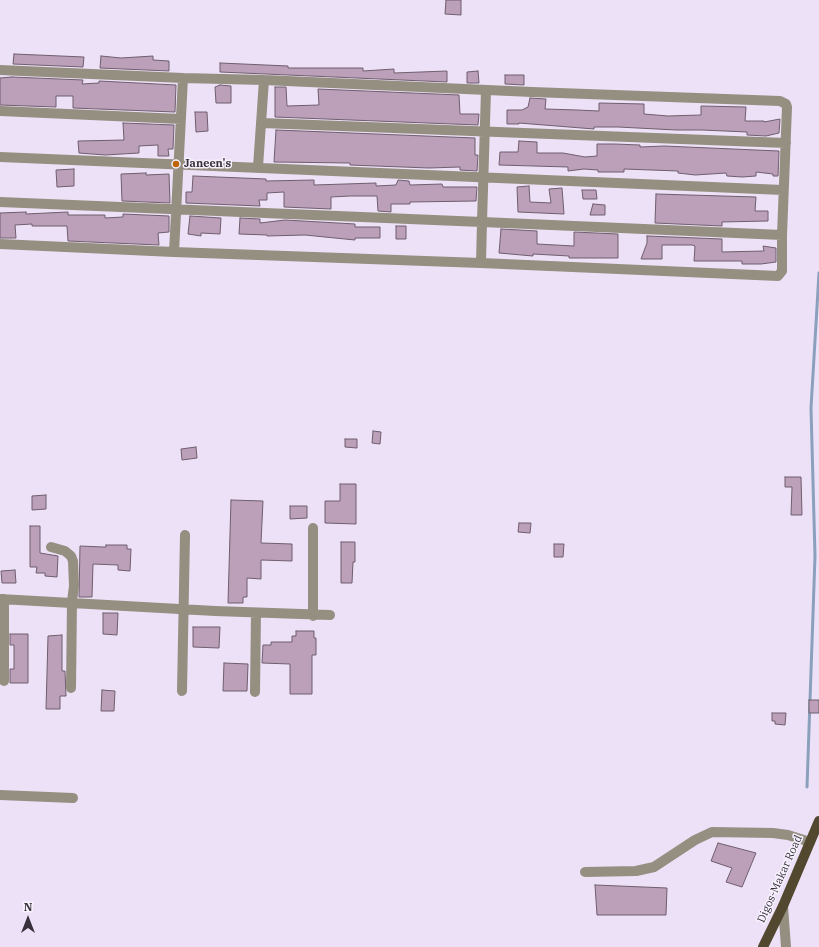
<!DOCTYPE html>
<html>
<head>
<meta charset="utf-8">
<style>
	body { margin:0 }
	#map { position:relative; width:819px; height:947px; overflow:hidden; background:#ede1f7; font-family:"IBM Plex Serif",serif }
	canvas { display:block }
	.north { position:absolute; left:8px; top:899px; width:40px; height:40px; -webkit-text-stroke:3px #f7f1fe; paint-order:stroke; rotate:0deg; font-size:11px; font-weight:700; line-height:16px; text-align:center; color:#36313a }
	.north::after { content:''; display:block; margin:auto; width:14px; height:18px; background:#36313a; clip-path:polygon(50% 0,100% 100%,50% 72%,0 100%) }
</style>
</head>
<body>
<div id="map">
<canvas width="819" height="947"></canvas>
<div class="north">N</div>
</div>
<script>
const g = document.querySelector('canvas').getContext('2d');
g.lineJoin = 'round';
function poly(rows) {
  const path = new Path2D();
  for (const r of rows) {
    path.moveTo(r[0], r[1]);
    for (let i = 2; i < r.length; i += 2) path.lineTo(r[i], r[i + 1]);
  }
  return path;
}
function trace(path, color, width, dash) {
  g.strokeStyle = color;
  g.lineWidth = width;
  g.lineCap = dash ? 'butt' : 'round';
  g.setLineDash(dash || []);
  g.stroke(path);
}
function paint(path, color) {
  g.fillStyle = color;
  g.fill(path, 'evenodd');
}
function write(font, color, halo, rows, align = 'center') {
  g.font = font + ' "IBM Plex Serif",serif';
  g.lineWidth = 3;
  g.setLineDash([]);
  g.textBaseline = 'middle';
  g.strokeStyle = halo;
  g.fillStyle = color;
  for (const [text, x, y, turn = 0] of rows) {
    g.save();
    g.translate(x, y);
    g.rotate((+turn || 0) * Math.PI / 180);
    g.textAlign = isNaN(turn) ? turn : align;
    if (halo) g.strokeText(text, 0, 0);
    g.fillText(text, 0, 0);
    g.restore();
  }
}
trace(poly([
	[807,787,815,556,811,408,819,273]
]), '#8aa0bc', 3);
const building = poly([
	[446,0,461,0,461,15,445,14,446,0],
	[14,54,84,57,83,67,13,64,14,54],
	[101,56,121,58,153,56,153,60,169,61,169,71,100,68,101,56],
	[220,63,288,66,288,68,363,68,363,71,394,69,394,73,447,71,447,82,220,72,220,63],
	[478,71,479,83,467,83,467,72,478,71],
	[505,75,524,75,524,85,505,84,505,75],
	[12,77,83,80,82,84,99,83,99,81,176,85,175,112,73,108,73,96,56,96,56,107,0,105,0,78,12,77],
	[220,85,231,86,231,103,216,103,215,87,220,85],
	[275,87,286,87,287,106,319,105,318,89,459,95,460,114,479,114,478,125,275,117,275,87],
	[530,98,546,99,545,109,577,110,599,111,599,103,644,104,644,114,668,116,701,115,701,106,746,107,745,121,764,121,764,122,780,119,779,133,766,136,747,135,747,132,702,130,676,130,618,127,594,127,594,129,519,123,519,124,507,124,507,110,522,110,528,107,530,98],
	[195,112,207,112,208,131,196,132,195,112],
	[123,123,174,125,173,149,168,149,169,156,158,156,158,145,139,146,139,153,105,155,79,153,78,141,124,140,123,123],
	[276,130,475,138,475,155,478,155,477,171,460,170,460,167,429,168,350,165,350,163,274,162,276,130],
	[519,141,537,142,537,153,563,153,585,157,597,156,597,144,615,144,640,145,640,147,664,146,779,151,778,176,773,176,773,174,756,172,756,176,742,177,727,176,726,173,695,175,678,173,678,171,624,169,624,172,598,172,598,170,584,169,568,171,568,167,499,165,500,152,518,152,519,141],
	[74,169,74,186,57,187,56,170,74,169],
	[146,173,146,175,169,174,170,203,122,201,121,174,146,173],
	[193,176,266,179,266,181,314,180,314,185,376,183,376,186,396,185,398,180,409,181,410,185,442,184,443,187,477,187,476,201,410,202,410,204,391,204,391,212,378,211,377,196,350,196,331,197,331,209,284,207,284,192,267,193,267,200,259,200,260,206,186,203,186,192,192,192,193,176],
	[529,186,530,202,551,203,549,189,562,188,564,214,518,212,517,187,529,186],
	[582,190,596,190,597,199,583,199,582,190],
	[656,194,756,197,755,211,768,211,768,221,722,222,722,226,655,223,656,194],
	[593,204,605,205,605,215,590,215,593,204],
	[26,212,26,214,68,212,68,215,105,215,105,218,123,217,123,214,169,216,169,232,158,233,159,245,68,241,67,226,32,226,32,224,15,225,16,238,0,238,0,213,26,212],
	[190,216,221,218,220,234,201,233,201,236,188,234,190,216],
	[240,218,260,219,260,223,285,220,355,224,355,227,380,227,380,238,355,238,355,240,305,235,267,236,267,235,239,234,240,218],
	[396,226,406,226,406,239,396,239,396,226],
	[501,229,537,231,537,244,574,246,574,232,618,234,618,258,569,258,569,256,533,254,533,256,499,253,501,229],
	[647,236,722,239,722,252,764,251,763,246,776,248,776,262,761,264,742,264,742,261,694,261,695,246,692,245,662,245,662,259,641,259,647,243,647,236],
	[373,431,381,432,380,444,372,443,373,431],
	[345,439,357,439,357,448,345,447,345,439],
	[196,447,197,458,182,460,181,449,196,447],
	[785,477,801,477,802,515,791,515,792,487,785,487,785,477],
	[340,484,356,484,356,524,325,523,325,501,340,501,340,484],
	[46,495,46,509,32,510,32,496,46,495],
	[231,500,263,501,261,543,292,544,292,561,261,560,261,579,247,578,247,597,243,597,243,603,228,603,231,500],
	[290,506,307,506,307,518,290,519,290,506],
	[519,523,531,523,530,533,518,532,519,523],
	[30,526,40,526,40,553,58,556,57,577,45,576,45,573,36,573,37,567,30,567,30,526],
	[341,542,355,542,355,562,353,562,352,583,341,583,341,542],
	[554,544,564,544,563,557,554,557,554,544],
	[106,545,127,545,127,549,131,549,130,571,118,570,118,565,93,564,92,597,79,597,80,546,103,547,106,547,106,545],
	[15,570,16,583,2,583,1,571,15,570],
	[103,613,118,613,117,635,103,634,103,613],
	[193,627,220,627,219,648,193,647,193,627],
	[296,631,314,631,314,638,316,638,316,655,312,655,312,694,290,694,290,664,262,663,263,645,271,645,271,642,292,642,292,636,296,636,296,631],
	[10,634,28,634,28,683,10,683,10,669,14,669,14,645,10,645,10,634],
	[62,635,62,671,65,671,66,696,60,696,60,709,46,709,48,636,62,635],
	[224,663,248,664,247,691,223,691,224,663],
	[102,690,115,691,114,711,101,711,102,690],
	[809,700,819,700,819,713,809,713,809,700],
	[772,713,786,713,785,725,775,724,775,721,772,721,772,713],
	[718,843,756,853,742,887,726,882,732,868,711,861,718,843],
	[595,885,667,888,666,915,597,915,595,885]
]);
paint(building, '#bc9fb8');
trace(building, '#6f5e6d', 1);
trace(poly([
	[0,70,183,78,264,80,532,92,780,101,786,104,787,107,782,235,782,271,778,276,481,263,482,222,782,235],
	[183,78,174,252,481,263],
	[0,111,181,119],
	[262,123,786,143],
	[0,157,783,190],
	[258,167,264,80],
	[0,202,482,222,486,90],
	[0,244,174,252],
	[313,528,313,616],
	[51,547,65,551,71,556,73,561,74,586,72,601,71,688],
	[0,599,215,611,330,615],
	[4,599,4,681],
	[182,691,185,535],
	[255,692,256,613],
	[0,795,73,798],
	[585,872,636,871,654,867,695,840,712,832,773,833,788,835,810,842],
	[783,906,786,947]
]), '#948f81', 10);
trace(poly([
	[763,947,783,906,819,821]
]), '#52482f', 10);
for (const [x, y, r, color] of [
	[176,164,4,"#bd6404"]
]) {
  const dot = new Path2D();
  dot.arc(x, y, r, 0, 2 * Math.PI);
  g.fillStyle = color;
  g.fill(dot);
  trace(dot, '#f7f1fe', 1.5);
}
write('bold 11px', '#36313a', '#f7f1fe', [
	["Janeen's",184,164]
], 'left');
write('11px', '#36313a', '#f7f1fe', [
	["Digos-Makar Road",780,879,-66]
]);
</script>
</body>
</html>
